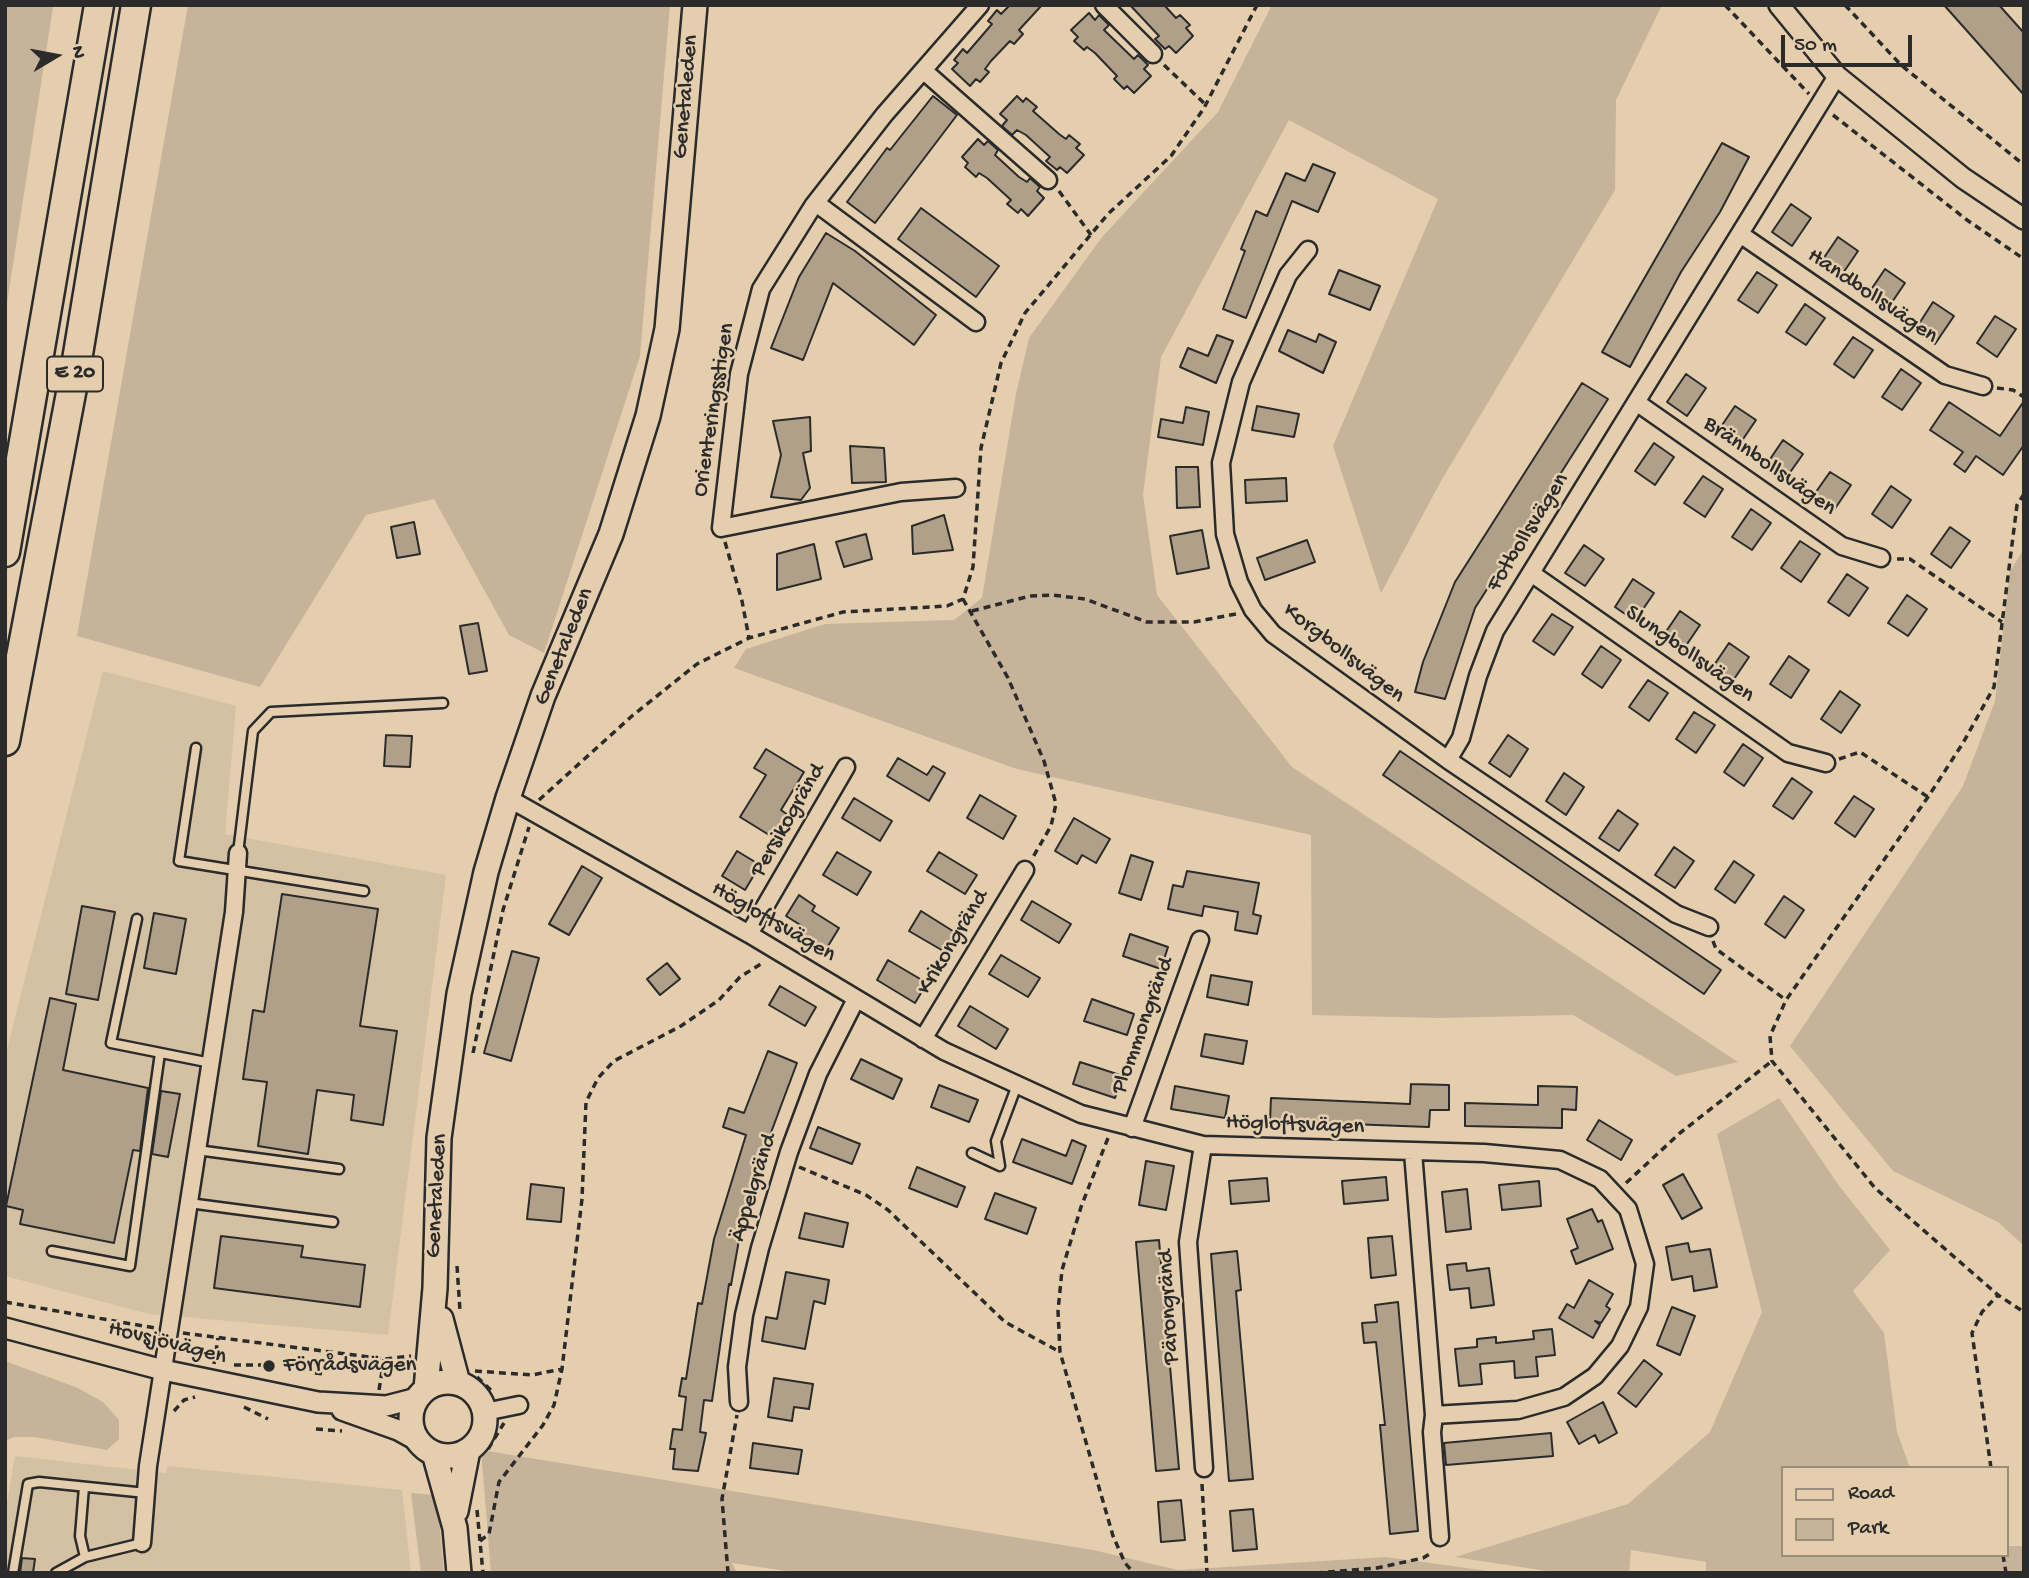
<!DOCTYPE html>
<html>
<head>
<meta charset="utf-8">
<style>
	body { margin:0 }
	#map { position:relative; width:2029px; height:1578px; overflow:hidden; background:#e4ceae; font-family:"Gochi Hand",sans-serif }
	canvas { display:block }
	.frame { position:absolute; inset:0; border:7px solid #2b2b2b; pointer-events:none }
	.legend { position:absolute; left:1781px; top:1466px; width:228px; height:91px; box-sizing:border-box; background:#e4ceae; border:2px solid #9a8d7a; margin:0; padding:9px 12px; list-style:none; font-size:21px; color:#2b2b2b }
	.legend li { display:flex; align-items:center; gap:14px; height:35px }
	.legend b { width:35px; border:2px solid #9a8d7a }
	.north { position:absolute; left:21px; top:21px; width:70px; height:70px; -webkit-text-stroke:5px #e4ceae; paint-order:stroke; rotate:80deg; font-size:19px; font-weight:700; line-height:28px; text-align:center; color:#2b2b2b }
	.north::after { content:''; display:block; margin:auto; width:24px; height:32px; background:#2b2b2b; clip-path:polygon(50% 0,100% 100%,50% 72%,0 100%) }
	.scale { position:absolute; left:1781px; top:35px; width:131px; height:32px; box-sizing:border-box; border:4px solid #2b2b2b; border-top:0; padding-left:9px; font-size:21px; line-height:24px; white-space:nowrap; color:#2b2b2b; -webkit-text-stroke:5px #e4ceae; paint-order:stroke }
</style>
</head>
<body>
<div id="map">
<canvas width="2029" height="1578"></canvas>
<div class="frame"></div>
<ul class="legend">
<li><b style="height:9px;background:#e4ceae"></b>Road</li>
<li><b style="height:19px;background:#c6b399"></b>Park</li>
</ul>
<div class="north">N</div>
<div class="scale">50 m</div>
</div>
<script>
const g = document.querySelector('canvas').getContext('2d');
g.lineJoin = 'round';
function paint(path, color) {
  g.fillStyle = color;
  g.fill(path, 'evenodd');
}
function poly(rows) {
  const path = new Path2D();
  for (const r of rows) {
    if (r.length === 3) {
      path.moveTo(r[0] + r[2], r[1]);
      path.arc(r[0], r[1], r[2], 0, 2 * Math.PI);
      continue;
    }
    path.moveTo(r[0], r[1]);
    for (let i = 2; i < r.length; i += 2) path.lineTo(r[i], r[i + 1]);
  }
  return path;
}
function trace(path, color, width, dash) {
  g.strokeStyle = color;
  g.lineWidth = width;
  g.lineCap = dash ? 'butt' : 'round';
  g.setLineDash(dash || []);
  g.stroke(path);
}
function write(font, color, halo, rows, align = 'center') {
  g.font = font + ' "Gochi Hand",sans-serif';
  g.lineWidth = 5;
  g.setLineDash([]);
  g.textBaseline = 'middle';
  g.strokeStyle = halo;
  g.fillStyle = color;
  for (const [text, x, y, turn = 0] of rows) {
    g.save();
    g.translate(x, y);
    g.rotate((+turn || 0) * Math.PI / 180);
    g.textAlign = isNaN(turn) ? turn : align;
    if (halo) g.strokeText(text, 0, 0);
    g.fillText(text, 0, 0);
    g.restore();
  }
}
paint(poly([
	[103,671,236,706,225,834,446,875,388,1335,149,1314,5,1276,5,1057],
	[15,1456,166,1473,168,1466,402,1490,411,1573,5,1573,5,1514]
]), '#d4c0a3');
paint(poly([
	[5,5,53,7,5,316],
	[188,5,670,5,640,356,544,653,509,635,434,499,366,515,260,687,77,636],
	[1272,5,1662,5,1616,100,1615,190,1441,481,1381,593,1333,446,1438,199,1289,120,1161,357,1143,494,1157,595,1292,767,1738,1062,1676,1076,1573,1015,1439,1018,1312,1015,1311,835,1017,769,734,668,746,649,825,624,954,620,982,598,1016,394,1029,338,1102,237,1218,112],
	[2024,549,2024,1246,1998,1222,1893,1171,1790,1046,1963,786,1995,701,2010,571],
	[1779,1098,1840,1187,1890,1250,1853,1291,1884,1333,1897,1432,1910,1468,1782,1468,1782,1555,2006,1555,2006,1546,2024,1546,2024,1573,1706,1573,1706,1562,1631,1550,1629,1573,1560,1573,1455,1557,1628,1504,1710,1432,1762,1312,1717,1134],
	[5,1361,78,1388,103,1402,119,1420,119,1439,107,1450,35,1437,14,1437,5,1441],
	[481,1450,1093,1550,1178,1570,1386,1557,1503,1573,800,1573,732,1563,737,1573,491,1573],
	[411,1493,437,1495,444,1573,421,1573]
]), '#c6b399');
const building = poly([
	[1010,5,1042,5,1019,30,1023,34,1014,44,1010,41,991,61,985,69,989,72,980,82,976,79,970,86,952,69,958,63,954,60,963,49,967,53,986,31,992,24,988,21,997,10,1001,14,1010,5],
	[1130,5,1164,5,1176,18,1180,15,1190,25,1186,28,1193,36,1176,53,1169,46,1165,49,1155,39,1159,36,1130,5],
	[1944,5,1999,5,2024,33,2024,95,1944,5],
	[1089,13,1095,20,1099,15,1109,25,1104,30,1134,59,1138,55,1148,65,1144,69,1151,76,1134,93,1127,86,1124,89,1114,79,1117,76,1095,53,1087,47,1084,50,1074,41,1078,37,1071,30,1089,13],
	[933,96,957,115,875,223,847,202,887,148,890,150,933,96],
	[1017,96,1023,102,1026,98,1037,107,1033,111,1059,134,1066,139,1069,135,1080,144,1076,148,1084,155,1067,173,1060,167,1057,170,1046,161,1050,157,1026,135,1017,130,1012,135,1002,126,1007,120,1000,114,1017,96],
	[978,139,984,145,988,141,998,150,995,155,1019,177,1027,182,1030,178,1040,187,1037,191,1044,198,1028,216,1021,209,1018,213,1007,204,1011,200,987,178,979,173,976,177,965,167,968,163,962,157,978,139],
	[1722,143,1749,157,1720,212,1681,272,1630,367,1602,352,1722,143],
	[1313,164,1335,173,1318,212,1292,201,1246,318,1223,309,1245,251,1241,249,1256,211,1267,216,1286,173,1305,181,1313,164],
	[1791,204,1811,218,1792,246,1772,232,1791,204],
	[921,208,999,266,976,297,898,239,921,208],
	[826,233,855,251,936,315,914,345,833,283,803,360,771,348,799,277,826,233],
	[1838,237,1858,251,1839,279,1819,265,1838,237],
	[1885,269,1905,283,1886,311,1866,297,1885,269],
	[1339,270,1380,286,1370,310,1329,294,1339,270],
	[1757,272,1777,285,1758,313,1738,300,1757,272],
	[1933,302,1954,316,1935,344,1915,330,1933,302],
	[1805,304,1825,318,1806,345,1786,332,1805,304],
	[1995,316,2016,329,1997,357,1977,343,1995,316],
	[1288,330,1316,342,1319,334,1336,342,1323,373,1279,351,1288,330],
	[1217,335,1233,341,1216,383,1180,367,1188,348,1208,356,1217,335],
	[1853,337,1873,350,1854,378,1834,364,1853,337],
	[1901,369,1921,383,1902,410,1882,397,1901,369],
	[1686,374,1706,388,1687,416,1667,402,1686,374],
	[1582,383,1608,399,1475,608,1445,699,1415,692,1423,662,1455,582,1582,383],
	[2024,401,2024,445,2003,475,1976,456,1965,472,1954,464,1963,452,1930,430,1949,402,2000,436,2024,401],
	[1257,406,1299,414,1294,437,1252,430,1257,406],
	[1735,406,1756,420,1737,448,1716,434,1735,406],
	[1186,407,1209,412,1203,445,1158,437,1161,419,1183,423,1186,407],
	[810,417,811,451,803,453,810,488,801,500,771,497,781,455,773,421,810,417],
	[1783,440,1803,454,1784,481,1764,468,1783,440],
	[1654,443,1674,457,1655,485,1635,471,1654,443],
	[850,446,884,448,886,482,852,483,850,446],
	[1176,467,1198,467,1200,507,1177,508,1176,467],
	[1830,472,1851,485,1832,513,1811,499,1830,472],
	[1703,476,1723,489,1705,517,1684,503,1703,476],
	[1286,478,1287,501,1246,503,1245,480,1286,478],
	[1891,486,1911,500,1892,528,1872,514,1891,486],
	[1751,509,1771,523,1752,550,1732,537,1751,509],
	[944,515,953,550,913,554,912,526,944,515],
	[414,522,420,554,397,558,391,527,414,522],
	[1950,527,1970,541,1951,568,1931,554,1950,527],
	[1202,530,1209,568,1177,574,1170,536,1202,530],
	[866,534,872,559,844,567,836,542,866,534],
	[1307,540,1315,562,1265,580,1257,558,1307,540],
	[1800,541,1820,554,1801,582,1781,568,1800,541],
	[814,544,821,579,777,590,777,554,814,544],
	[1584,545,1604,559,1585,586,1565,573,1584,545],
	[1847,574,1868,588,1849,616,1828,602,1847,574],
	[1633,579,1654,593,1635,621,1615,607,1633,579],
	[1907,595,1927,609,1908,636,1888,623,1907,595],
	[1680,611,1700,625,1681,653,1661,639,1680,611],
	[1552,614,1573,627,1554,655,1533,641,1552,614],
	[478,623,487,671,469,674,460,626,478,623],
	[1729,643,1749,657,1730,685,1710,671,1729,643],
	[1601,646,1621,660,1602,688,1582,674,1601,646],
	[1789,656,1809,670,1791,698,1770,684,1789,656],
	[1648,680,1668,693,1649,721,1629,707,1648,680],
	[1840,691,1860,705,1841,733,1821,719,1840,691],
	[1694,712,1715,725,1696,753,1676,739,1694,712],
	[386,735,412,736,410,767,384,766,386,735],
	[1508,735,1528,749,1510,777,1489,763,1508,735],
	[1743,744,1763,758,1744,786,1724,772,1743,744],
	[766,749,804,772,781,810,788,815,774,838,740,817,766,775,754,768,766,749],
	[1400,751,1721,970,1704,994,1383,775,1400,751],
	[898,758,927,775,933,766,945,773,929,801,887,776,898,758],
	[1564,773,1584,787,1566,815,1546,801,1564,773],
	[1792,778,1812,792,1793,819,1773,806,1792,778],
	[980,795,1016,816,1003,839,967,818,980,795],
	[1854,796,1874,809,1855,837,1835,823,1854,796],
	[854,798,892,821,880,841,842,818,854,798],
	[1618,810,1638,824,1619,851,1599,838,1618,810],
	[1074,818,1110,839,1096,863,1082,855,1077,864,1055,851,1074,818],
	[1674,847,1694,861,1675,888,1655,875,1674,847],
	[737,851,760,865,745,890,722,876,737,851],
	[837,852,871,872,857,895,823,875,837,852],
	[939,852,977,875,965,894,927,871,939,852],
	[1131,855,1153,862,1141,900,1119,893,1131,855],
	[1734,861,1754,875,1735,903,1715,889,1734,861],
	[582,866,602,878,569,935,549,924,582,866],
	[1187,871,1259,883,1253,914,1261,916,1257,934,1235,930,1238,912,1204,906,1202,916,1168,909,1173,885,1183,887,1187,871],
	[282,894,378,909,360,1026,397,1031,383,1125,351,1120,354,1095,317,1090,308,1154,258,1146,267,1082,243,1079,253,1010,264,1012,282,894],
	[799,895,815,906,812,911,839,928,825,951,797,934,802,926,786,916,799,895],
	[1784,896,1804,910,1785,938,1765,924,1784,896],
	[1032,901,1071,924,1059,943,1021,920,1032,901],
	[82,906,115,912,98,1000,66,994,82,906],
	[921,911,956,933,945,952,909,931,921,911],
	[154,913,186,919,176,974,144,968,154,913],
	[1130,934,1168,947,1161,969,1123,956,1130,934],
	[512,951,539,958,511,1061,484,1053,512,951],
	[1001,955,1040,978,1028,997,989,974,1001,955],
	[888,960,927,983,915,1003,877,980,888,960],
	[667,963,680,979,660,995,647,979,667,963],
	[1211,975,1252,982,1248,1005,1207,997,1211,975],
	[780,986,816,1007,805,1026,769,1005,780,986],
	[50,998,76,1004,63,1070,148,1088,140,1151,133,1150,114,1243,20,1224,23,1210,6,1206,50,998],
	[1092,999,1134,1014,1127,1035,1084,1021,1092,999],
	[970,1006,1008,1029,996,1049,958,1026,970,1006],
	[1205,1034,1247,1041,1243,1064,1201,1056,1205,1034],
	[768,1051,797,1063,760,1162,742,1223,731,1285,729,1284,712,1401,704,1400,700,1432,706,1433,698,1471,673,1469,675,1449,670,1449,673,1429,682,1430,686,1397,679,1396,682,1378,686,1379,698,1303,702,1304,714,1239,746,1135,723,1127,729,1108,744,1113,768,1051],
	[861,1059,902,1079,893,1099,851,1079,861,1059],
	[1080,1062,1123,1076,1115,1098,1073,1084,1080,1062],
	[1411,1084,1449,1085,1449,1110,1430,1110,1429,1127,1270,1121,1271,1098,1410,1104,1411,1084],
	[939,1085,978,1100,969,1122,931,1107,939,1085],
	[1175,1086,1229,1096,1225,1118,1171,1109,1175,1086],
	[1538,1086,1577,1087,1576,1110,1562,1109,1562,1128,1465,1126,1465,1103,1538,1105,1538,1086],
	[161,1091,180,1094,168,1157,152,1154,161,1091],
	[1599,1120,1632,1140,1621,1160,1587,1140,1599,1120],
	[818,1127,860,1144,852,1164,810,1148,818,1127],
	[1022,1139,1066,1156,1072,1140,1086,1146,1072,1184,1013,1162,1022,1139],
	[1146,1161,1174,1166,1166,1210,1139,1205,1146,1161],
	[917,1167,965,1187,957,1207,909,1188,917,1167],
	[1683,1174,1702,1208,1682,1219,1663,1185,1683,1174],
	[1386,1177,1388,1200,1344,1204,1342,1181,1386,1177],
	[1267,1178,1269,1201,1231,1204,1229,1181,1267,1178],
	[1539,1181,1541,1206,1502,1210,1499,1185,1539,1181],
	[531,1184,564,1188,561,1222,527,1219,531,1184],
	[1467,1189,1471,1229,1446,1232,1442,1192,1467,1189],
	[995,1193,1036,1208,1027,1234,985,1219,995,1193],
	[1592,1209,1598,1222,1602,1220,1613,1249,1576,1264,1571,1251,1578,1248,1567,1219,1592,1209],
	[805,1213,848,1223,843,1247,799,1238,805,1213],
	[221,1236,303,1246,301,1257,365,1265,360,1307,214,1288,221,1236],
	[1392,1236,1396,1275,1371,1278,1368,1238,1392,1236],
	[1159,1240,1179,1469,1156,1471,1136,1242,1159,1240],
	[1688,1243,1690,1252,1710,1249,1717,1287,1694,1291,1692,1276,1672,1280,1666,1247,1688,1243],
	[1237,1251,1241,1290,1236,1291,1253,1479,1229,1481,1211,1254,1237,1251],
	[1466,1263,1467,1271,1489,1268,1494,1305,1471,1308,1469,1288,1450,1290,1447,1265,1466,1263],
	[786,1272,829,1280,825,1304,814,1301,805,1349,762,1341,766,1317,777,1319,786,1272],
	[1589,1280,1613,1294,1606,1306,1610,1309,1601,1323,1595,1321,1600,1325,1593,1338,1559,1318,1567,1304,1574,1308,1589,1280],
	[1398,1302,1418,1531,1390,1534,1380,1425,1385,1425,1376,1342,1364,1343,1362,1323,1377,1322,1375,1305,1398,1302],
	[1672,1307,1695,1316,1680,1355,1657,1345,1672,1307],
	[1552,1329,1555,1355,1536,1357,1538,1376,1515,1378,1514,1361,1480,1364,1482,1384,1459,1386,1455,1349,1477,1347,1477,1339,1496,1337,1496,1343,1534,1339,1533,1331,1552,1329],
	[1644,1360,1662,1374,1636,1407,1618,1393,1644,1360],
	[774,1378,813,1384,809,1409,794,1407,792,1421,768,1417,774,1378],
	[1603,1402,1617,1433,1599,1443,1595,1435,1579,1444,1567,1422,1603,1402],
	[1551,1433,1553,1456,1446,1465,1444,1443,1551,1433],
	[753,1443,802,1450,798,1474,750,1468,753,1443],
	[1181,1500,1185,1540,1161,1542,1158,1502,1181,1500],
	[1253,1509,1257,1549,1233,1551,1230,1511,1253,1509],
	[22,1558,35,1559,33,1573,20,1573,22,1558]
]);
paint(building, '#b0a08a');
trace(building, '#2b2b2b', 2);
const service = poly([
	[196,748,179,861,364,891],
	[238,853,253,731,271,712,443,703],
	[137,919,111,1043,211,1063],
	[197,1150,339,1169],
	[972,1153,1000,1166,996,1141,1017,1085],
	[189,1203,333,1222],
	[52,1251,130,1266,160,1053],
	[84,1487,80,1536,85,1557],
	[13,1573,28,1484,39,1482,146,1493],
	[56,1573,85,1557,142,1543]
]);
const minor = poly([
	[1104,5,1153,54],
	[924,71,1048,180],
	[816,203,976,322],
	[1740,234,1945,375,1983,386],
	[1308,250,1288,275,1241,382,1221,463,1225,534,1239,582,1253,610,1273,634,1448,760],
	[1636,402,1842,546,1881,558],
	[956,488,901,492,721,528,739,374,761,289,813,206,884,115,980,5],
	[1531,573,1788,753,1826,763],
	[508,798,749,934,944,1051,1081,1114,1203,1145,1484,1153,1560,1160,1600,1179,1628,1209,1645,1264,1639,1307,1620,1346,1595,1376,1564,1397,1518,1410,1434,1415,1413,1152],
	[1709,927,1676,914,1448,760,1461,738,1478,676,1495,631,1837,76],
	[749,934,846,767],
	[923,1039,1025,870],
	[1132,1128,1200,940],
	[1203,1145,1188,1242,1204,1468],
	[739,1402,737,1367,744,1315,760,1248,789,1152,818,1074,856,999],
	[485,1412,519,1405],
	[1434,1415,1432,1432,1440,1537],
	[142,1543,148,1466,234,912,238,853]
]);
const tertiary = poly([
	[1779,5,1837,76,1963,178,2024,219],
	[5,1328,163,1370,318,1402,386,1406,417,1398],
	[342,1410,398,1430,418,1441]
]);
const secondary = poly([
	[441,1319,458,1383],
	[448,1419,37],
	[426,1389,435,1288,439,1138,459,994,486,872,508,798,543,696,611,534,648,416,667,329,695,5],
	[434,1453,455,1528,459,1573],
	[456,1511,468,1450]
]);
const motorway = poly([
	[5,552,99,5],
	[5,741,75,372,136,5]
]);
trace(service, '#2b2b2b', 13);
trace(minor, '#2b2b2b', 21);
trace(tertiary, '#2b2b2b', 24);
trace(secondary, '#2b2b2b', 28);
trace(motorway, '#2b2b2b', 33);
trace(poly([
	[1725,5,1809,94],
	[1845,5,1901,65,2024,165],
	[1164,65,1206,105],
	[1833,115,1967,220,2024,259],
	[1059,191,1091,235],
	[1997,388,2013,390,2024,397],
	[2024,494,2017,505,1994,687,1963,743,1928,797,1786,1000,1770,1036,1772,1061,1875,1188,1998,1295,2024,1312],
	[725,542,742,601,749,638],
	[1897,559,1910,559,2002,622],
	[963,599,1008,678,1044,761,1056,804,1051,826,1033,857],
	[972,611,1030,596,1052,595,1085,599,1147,622,1194,622,1236,614],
	[1839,759,1860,752,1928,797],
	[539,800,632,716,697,664,749,638,843,612,947,606,963,599,973,567,981,448,1001,363,1025,313,1108,214,1171,156,1204,108,1257,5],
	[1713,941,1716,949,1786,1000],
	[473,1053,503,910,529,827],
	[1108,1138,1081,1207,1062,1270,1058,1311,1060,1352,1113,1536,1125,1563,1134,1573],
	[799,1167,866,1195,888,1210,1005,1322,1060,1352],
	[1626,1183,1680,1133,1772,1061],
	[457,1266,460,1311],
	[5,1302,155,1328],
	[183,1333,385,1359,411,1356],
	[214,1364,218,1338],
	[234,1365,263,1365],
	[475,1371,532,1375,562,1369,582,1199,586,1102,598,1078,614,1061,681,1026,719,1000,740,977,764,962],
	[315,1373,323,1374,330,1352],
	[477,1377,494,1393],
	[379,1390,384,1359],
	[244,1407,268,1419],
	[174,1411,184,1400,195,1397],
	[316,1429,342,1431],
	[488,1449,504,1423],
	[1991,1468,1972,1333,1982,1312,1998,1295],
	[1202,1484,1207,1573],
	[477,1510,483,1573],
	[480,1541,489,1534,499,1482,543,1425,554,1405,562,1369],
	[2003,1555,2006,1573],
	[728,1573,722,1499,737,1415],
	[1316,1573,1377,1568,1423,1558,1433,1552]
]), '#2b2b2b', 3.5, [7, 5]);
trace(service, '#e4ceae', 8);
trace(minor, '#e4ceae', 16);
trace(tertiary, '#e4ceae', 19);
trace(secondary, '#e4ceae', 23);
trace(motorway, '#e4ceae', 28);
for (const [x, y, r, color] of [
	[269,1366,7,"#2b2b2b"]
]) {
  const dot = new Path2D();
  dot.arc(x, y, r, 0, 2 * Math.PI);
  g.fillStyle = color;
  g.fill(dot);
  trace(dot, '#e4ceae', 2.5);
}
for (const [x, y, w] of [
	[75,374,56]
]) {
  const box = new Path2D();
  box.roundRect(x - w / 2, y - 17.5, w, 35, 5);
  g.fillStyle = '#e4ceae';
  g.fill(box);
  trace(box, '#2b2b2b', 2);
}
write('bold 21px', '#2b2b2b', null, [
	["E 20",75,374]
]);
write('23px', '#2b2b2b', '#e4ceae', [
	["Genetaleden",687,97,-85],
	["Handbollsvägen",1872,297,34],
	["Orienteringsstigen",715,410,-81],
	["Brännbollsvägen",1769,467,35],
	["Fotbollsvägen",1529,533,-58],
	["Genetaleden",565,647,-68],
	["Korgbollsvägen",1343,654,38],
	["Slungbollsvägen",1689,655,35],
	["Persikogränd",789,821,-60],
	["Högloftsvägen",773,923,30],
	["Krikongränd",954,943,-59],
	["Plommongränd",1144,1026,-70],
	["Högloftsvägen",1295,1126,2],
	["Äppelgränd",755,1188,-73],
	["Genetaleden",438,1196,-87],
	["Pärongränd",1170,1307,-93],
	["Hovsjövägen",167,1344,14]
]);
write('23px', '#2b2b2b', '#e4ceae', [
	["Förrådsvägen",283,1366]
], 'left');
</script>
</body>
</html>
